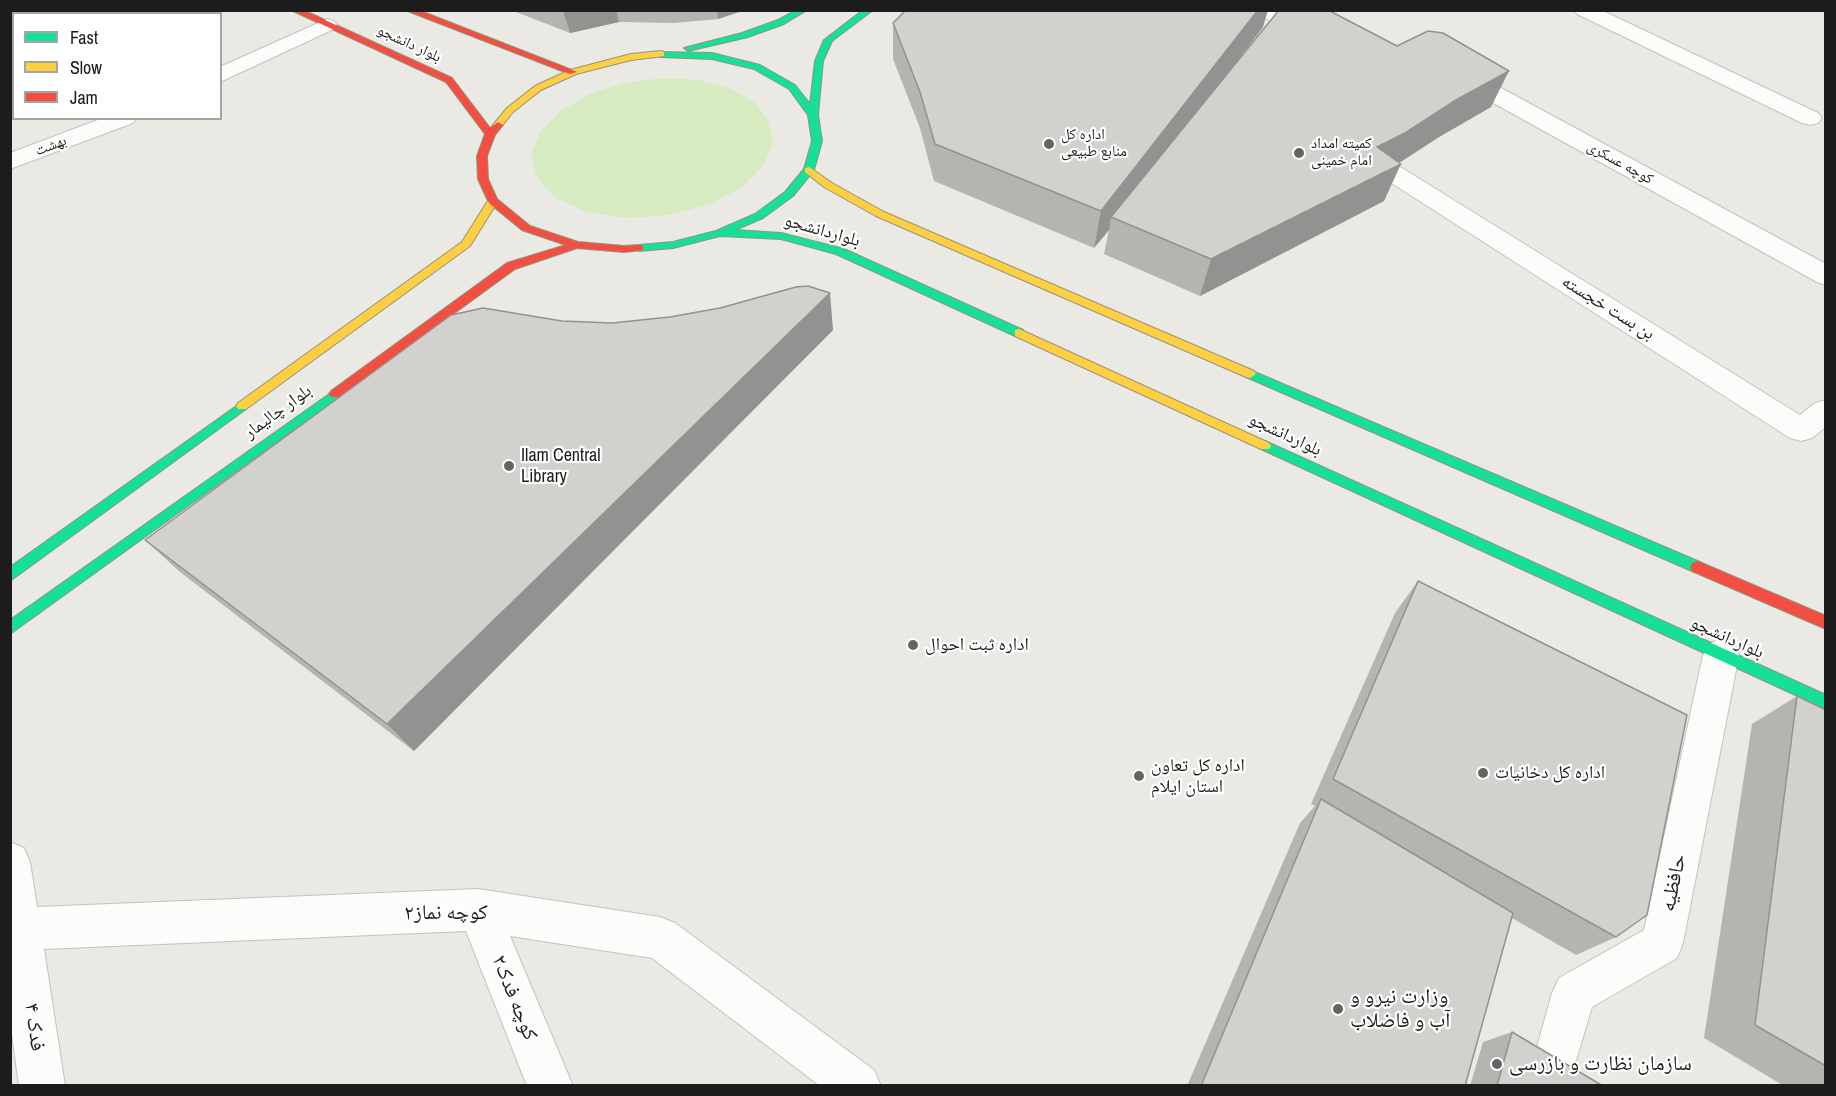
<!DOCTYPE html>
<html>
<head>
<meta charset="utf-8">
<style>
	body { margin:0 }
	#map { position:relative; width:1836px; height:1096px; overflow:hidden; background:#ebe9e4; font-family:"Archivo Narrow",sans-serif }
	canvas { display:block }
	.frame { position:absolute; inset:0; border:12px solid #1c1c1c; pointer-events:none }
	.legend { position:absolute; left:12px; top:12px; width:210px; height:108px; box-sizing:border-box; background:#fff; border:2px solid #a4a4a4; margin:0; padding:8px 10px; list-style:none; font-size:18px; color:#1c1c1c }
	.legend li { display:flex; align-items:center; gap:12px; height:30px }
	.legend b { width:30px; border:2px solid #a4a4a4 }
</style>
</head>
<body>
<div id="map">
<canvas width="1836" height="1096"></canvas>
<div class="frame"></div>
<ul class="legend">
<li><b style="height:8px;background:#16e098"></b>Fast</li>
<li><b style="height:8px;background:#ffcf43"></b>Slow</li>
<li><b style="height:8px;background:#f24e42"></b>Jam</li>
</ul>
</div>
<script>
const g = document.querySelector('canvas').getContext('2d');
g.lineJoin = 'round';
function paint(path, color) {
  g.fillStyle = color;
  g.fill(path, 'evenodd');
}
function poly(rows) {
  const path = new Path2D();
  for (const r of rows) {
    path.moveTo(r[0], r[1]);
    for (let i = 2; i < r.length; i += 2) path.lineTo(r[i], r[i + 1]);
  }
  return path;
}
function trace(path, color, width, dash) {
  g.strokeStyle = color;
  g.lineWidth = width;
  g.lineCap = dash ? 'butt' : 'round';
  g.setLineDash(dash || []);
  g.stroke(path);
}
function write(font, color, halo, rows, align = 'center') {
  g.font = font + ' "Archivo Narrow","Noto Naskh Arabic",sans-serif';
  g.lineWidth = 4.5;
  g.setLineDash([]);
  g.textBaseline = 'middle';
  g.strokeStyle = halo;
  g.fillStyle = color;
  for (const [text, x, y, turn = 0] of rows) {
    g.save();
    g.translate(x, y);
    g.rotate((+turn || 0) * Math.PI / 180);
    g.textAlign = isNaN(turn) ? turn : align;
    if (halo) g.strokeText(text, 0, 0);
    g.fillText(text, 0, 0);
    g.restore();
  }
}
paint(poly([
	[662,78,699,80,730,88,754,102,769,121,773,143,763,166,742,187,710,204,670,215,627,218,587,212,556,198,537,178,531,155,540,132,560,111,590,94,625,83]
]), '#d7ebc0');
const street = poly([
	[1253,10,1278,10,1320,36,1324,40,1320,44,1313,46,1306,44,1253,10],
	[1574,10,1601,10,1818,113,1822,118,1818,123,1810,125,1802,123,1577,14,1574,10],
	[327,19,334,21,337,25,334,29,220,82,220,67,327,19],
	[1458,67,1466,69,1826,264,1826,285,1817,282,1450,79,1447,74,1450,69,1458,67],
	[103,118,136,118,133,123,10,169,10,153,103,118],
	[1388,163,1397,165,1800,415,1815,403,1826,400,1826,427,1812,438,1801,441,1790,438,1379,175,1376,170,1379,165,1388,163],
	[1721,639,1734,644,1739,655,1683,943,1677,958,1592,1007,1571,1077,1555,1083,1539,1077,1533,1061,1552,993,1559,978,1644,930,1703,655,1708,644,1721,639],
	[10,842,24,848,30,862,37,907,478,889,660,917,675,923,874,1070,881,1086,820,1086,652,958,510,936,573,1086,527,1086,466,931,44,949,65,1086,19,1086,10,1019,10,842]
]);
const fast = poly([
	[796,10,807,10,784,24,748,37,688,51,684,48,742,33,778,20,796,10],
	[863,10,873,10,832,41,823,61,818,115,822,141,814,170,793,196,763,218,735,230,781,233,844,249,1023,330,1023,336,1015,336,836,254,781,239,720,236,673,248,639,251,634,248,639,245,673,242,716,231,755,214,785,192,804,169,812,141,808,115,789,89,754,69,712,59,661,57,658,56,658,52,712,53,760,65,795,85,810,104,815,61,824,40,863,10],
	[1250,370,1702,563,1704,567,1702,571,1697,573,1692,571,1246,377,1244,374,1250,370],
	[335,390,339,391,341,394,339,397,10,634,10,620,335,390],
	[242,402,246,403,248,406,246,409,10,581,10,567,242,402],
	[1265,441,1826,695,1826,709,1261,449,1259,446,1261,443,1265,441]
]);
const slow = poly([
	[661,51,664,52,664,56,631,60,576,74,541,90,513,112,501,127,493,125,507,108,535,86,570,70,631,54,661,51],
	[809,167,832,183,884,212,1254,371,1256,374,1250,378,1246,377,876,216,824,187,805,172,805,168,809,167],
	[493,198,498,201,470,246,246,409,238,409,236,406,238,403,462,242,489,199,493,198],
	[1019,329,1269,443,1271,446,1269,449,1261,449,1015,336,1015,330,1019,329]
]);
const jam = poly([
	[291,10,303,10,452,78,490,128,498,122,503,125,495,135,487,156,488,179,497,199,530,226,578,242,624,246,639,245,643,246,643,250,624,252,577,248,515,269,339,397,331,397,329,394,331,391,507,263,566,245,522,230,489,203,478,179,477,156,485,134,446,82,291,10],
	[405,10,418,10,577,72,570,74,405,10],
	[1697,561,1826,616,1826,629,1692,571,1690,567,1692,563,1697,561]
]);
trace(street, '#c3c2c0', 2);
trace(fast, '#92957c', 2);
trace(slow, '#92957c', 2);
trace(jam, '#92957c', 2);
paint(street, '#fcfcfb');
paint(fast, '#16e098');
paint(slow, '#ffcf43');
paint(jam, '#f24e42');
paint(poly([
	[511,10,745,10,718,19,673,23,619,22,570,33],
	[893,23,1263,27,1236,63,1491,107,1439,137,1399,163,1384,201,1200,296,1104,254,1109,230,1094,248,934,181,920,128,893,59],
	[720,308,833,330,414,751,180,572,145,540,562,321,612,323,670,317],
	[1418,581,1616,937,1576,955,1512,918,1465,1086,1187,1086,1300,823,1315,806,1311,804,1395,613],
	[1797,696,1826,710,1826,1086,1784,1086,1704,1038,1752,724],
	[1512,1032,1603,1086,1470,1086,1483,1042]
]), '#b5b4b0');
paint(poly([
	[563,10,616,10,619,22,570,33],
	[717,10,745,10,718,19],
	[1258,10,1268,10,1263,27,1116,219,1111,217,1109,230,1094,248,1101,211],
	[1509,71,1491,107,1439,137,1388,170,1401,164,1384,201,1200,296,1211,259,1377,147,1456,100],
	[830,293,833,330,414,751,387,724]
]), '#949290');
const building = poly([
	[906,10,1258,10,1101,211,935,144,920,92,893,23,906,10],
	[1279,10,1328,10,1397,46,1428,31,1443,33,1509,71,1456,100,1405,133,1377,147,1401,164,1211,259,1111,217,1279,10],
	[808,286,830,293,387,724,145,540,451,315,483,308,562,321,612,323,670,317,720,308,796,287,808,286],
	[1418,581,1687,715,1647,915,1616,937,1333,779,1418,581],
	[1797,696,1826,710,1826,1066,1755,1025,1797,696],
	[1321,799,1513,913,1465,1086,1201,1086,1321,799],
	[1512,1032,1603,1086,1497,1086,1512,1032]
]);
paint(building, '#d3d1cd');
trace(building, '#949290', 1.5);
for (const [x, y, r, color] of [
	[1049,144,6,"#646462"],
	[1299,153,6,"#646462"],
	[509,466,6,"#646462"],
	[913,645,6,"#646462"],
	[1483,773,6,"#646462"],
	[1139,776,6,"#646462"],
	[1338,1009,6,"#646462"],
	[1497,1064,6,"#646462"]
]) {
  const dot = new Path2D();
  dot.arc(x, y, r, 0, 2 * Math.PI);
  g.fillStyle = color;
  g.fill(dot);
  trace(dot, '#fff', 2);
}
write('15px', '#1c1c1c', '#fff', [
	["بلوار دانشجو",409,44,25],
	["بهشت",51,146,-21],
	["کوچه عسکری",1620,163,29]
]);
write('15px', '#1c1c1c', '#fff', [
	["اداره کل",1061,135],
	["منابع طبیعی",1061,152],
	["کمیته امداد",1311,144],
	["امام خمینی",1311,161]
], 'left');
write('18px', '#1c1c1c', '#fff', [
	["بلواردانشجو",822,231,16],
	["بن بست خجسته",1608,308,32],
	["بلوار چالیمار",278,412,-36],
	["بلواردانشجو",1285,435,25],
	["بلواردانشجو",1727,638,24]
]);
write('18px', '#1c1c1c', '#fff', [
	["Ilam Central",521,456],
	["Library",521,477],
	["اداره ثبت احوال",925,645],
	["اداره کل تعاون",1151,766],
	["استان ایلام",1151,787],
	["اداره کل دخانیات",1495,773]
], 'left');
write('21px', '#1c1c1c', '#fff', [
	["حافظیه",1674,883,-78],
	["کوچه نماز۲",446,913],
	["کوچه فدک۲",514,998,68],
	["فدک ۴",34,1027,82]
]);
write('21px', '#1c1c1c', '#fff', [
	["وزارت نیرو و",1350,997],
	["آب و فاضلاب",1350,1021],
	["سازمان نظارت و بازرسی",1509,1064]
], 'left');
</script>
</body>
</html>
